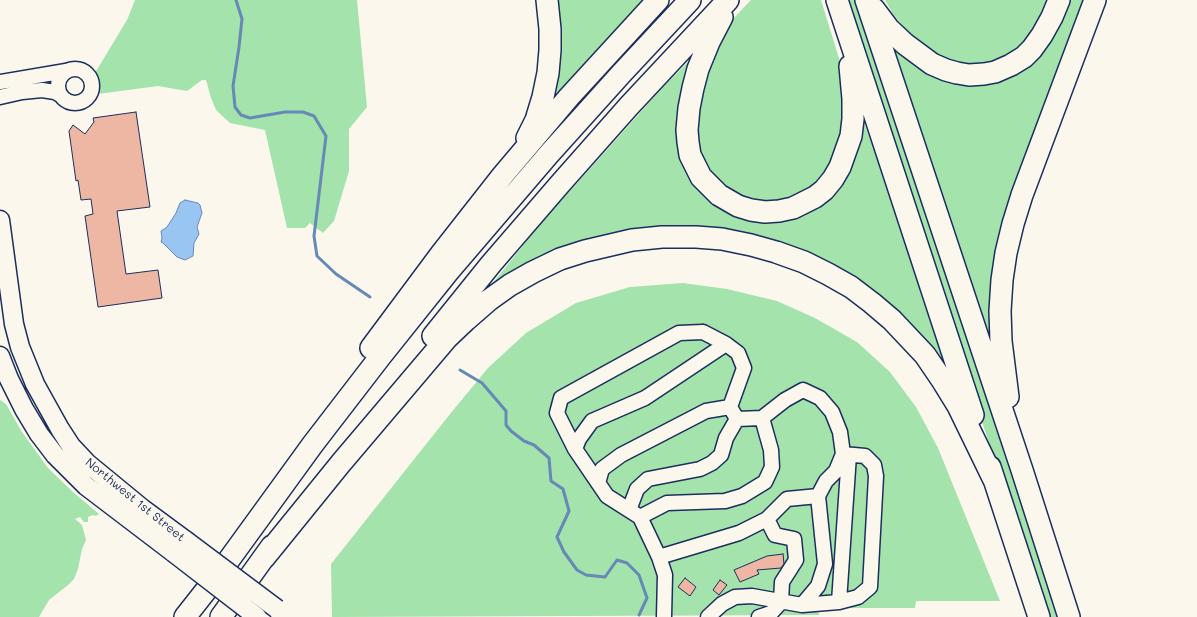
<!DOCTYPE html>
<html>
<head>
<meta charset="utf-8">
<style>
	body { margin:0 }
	canvas { display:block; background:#fbf7ec }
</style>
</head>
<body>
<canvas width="1197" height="617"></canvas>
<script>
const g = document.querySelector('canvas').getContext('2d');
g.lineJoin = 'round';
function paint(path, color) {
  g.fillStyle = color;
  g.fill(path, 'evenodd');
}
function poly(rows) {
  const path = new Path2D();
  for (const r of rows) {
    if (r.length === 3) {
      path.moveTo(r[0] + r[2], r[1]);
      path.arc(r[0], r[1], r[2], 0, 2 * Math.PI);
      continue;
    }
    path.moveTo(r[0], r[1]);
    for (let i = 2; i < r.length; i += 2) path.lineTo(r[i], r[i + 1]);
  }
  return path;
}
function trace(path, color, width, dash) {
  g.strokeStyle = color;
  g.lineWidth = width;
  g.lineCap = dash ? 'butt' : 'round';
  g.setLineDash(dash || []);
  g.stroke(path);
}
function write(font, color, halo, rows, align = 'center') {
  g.font = font + ' Mali,sans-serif';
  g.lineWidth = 3;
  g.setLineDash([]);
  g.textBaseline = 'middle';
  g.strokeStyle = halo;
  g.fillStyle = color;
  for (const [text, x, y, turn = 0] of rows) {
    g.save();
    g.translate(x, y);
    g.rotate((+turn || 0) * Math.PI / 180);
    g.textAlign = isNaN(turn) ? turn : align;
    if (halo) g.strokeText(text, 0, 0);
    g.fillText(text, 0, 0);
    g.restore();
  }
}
paint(poly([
	[135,0,357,0,367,107,349,129,349,171,334,221,323,233,310,223,305,228,287,228,265,130,230,123,216,110,211,98,206,80,202,80,187,91,158,86,98,94,98,81,95,73,127,20],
	[549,0,649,0,535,127],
	[751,0,821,0,842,68,840,73,844,87,845,111,837,158,819,183,793,200,757,203,721,188,696,151,694,107,718,39,732,20],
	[844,0,860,0,1063,617,1046,617],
	[885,0,1050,0,1037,28,1023,44,1006,57,984,64,967,66,946,61,928,50,908,32,893,14],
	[1064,0,1090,0,1029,162,995,360,884,24,930,67,1012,69],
	[696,54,683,102,714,197,808,207,862,118,877,157,948,371,852,284,666,232,480,299,542,222,605,152,663,87],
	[683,283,727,289,777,301,815,318,857,342,890,372,916,407,938,448,1000,601,916,601,915,608,819,608,819,615,332,617,331,564,450,414,488,368,526,333,576,303,630,287],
	[0,400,6,404,22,432,48,468,73,492,99,514,96,516,93,515,88,517,88,522,84,522,80,517,75,519,82,525,86,540,82,549,78,569,74,579,68,585,49,600,39,617,0,617]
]), '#a4e3ac');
const water = poly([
	[185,200,198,203,200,205,202,213,197,227,199,234,194,243,193,256,185,260,177,257,163,243,161,242,162,238,161,231,167,227,176,213,180,203,185,200]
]);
paint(water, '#99c5f3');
trace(water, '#6789b7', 1);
trace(poly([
	[236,0,242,19,239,47,233,86,235,107,241,115,250,118,285,112,303,112,314,116,326,136,314,236,317,256,336,274,370,297],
	[460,370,482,383,506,411,506,425,511,431,524,441,534,445,549,458,551,481,563,489,569,511,557,537,564,552,577,570,586,575,605,577,617,560,627,563,639,575,647,598,639,615]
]), '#6789b7', 3);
const building = poly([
	[136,112,150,207,117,211,126,274,158,270,162,298,98,307,85,216,93,214,91,199,81,200,78,180,76,181,69,131,73,125,85,134,94,122,93,118,136,112],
	[783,554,784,564,781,568,757,570,759,574,740,582,734,570,767,556,783,554],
	[685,578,696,587,690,596,678,587,685,578],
	[720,580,727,585,719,595,713,590,720,580]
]);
paint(building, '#eeb7a4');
trace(building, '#1b2f5e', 1);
const minor = poly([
	[75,86,17],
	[0,82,66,71],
	[0,97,22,92,42,90,55,92,60,95],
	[703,332,726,344,738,353,744,368,730,407,737,419,762,418,785,400,803,390,820,398,832,412,840,432,843,454,836,471,826,481,818,496,787,499,767,519,739,533,659,557,640,517,607,496,575,449,557,413,561,398,679,333,703,332],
	[575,449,579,439,592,421,645,398,726,344],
	[598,483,602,469,621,455,706,411,730,407],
	[629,510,637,489,648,479,700,469,712,463,721,455,726,438,737,419],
	[640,517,667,503,725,501,742,496,765,482,772,467,771,450,762,418],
	[659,557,665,575,664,617],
	[839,602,849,455],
	[802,605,818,586,825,564,818,496],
	[708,617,722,604,735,597,752,596,802,605,839,602,858,597,870,587,876,476,874,465,865,456,843,454],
	[759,617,771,613,781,602,782,582,796,560,794,539,775,535,767,519]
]);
const major = poly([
	[0,220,14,324,20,347,35,384,60,429,71,446,87,463,143,509,185,540],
	[0,356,9,379,24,409,39,434,55,455,86,486,174,553]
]);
const highway = poly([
	[837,0,973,415],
	[866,0,1022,470,1069,617],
	[874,9,889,29,905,44,932,64,946,70,957,73,969,75,984,74,995,72,1011,65,1024,57,1032,49,1042,35,1052,17,1059,0],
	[722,17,709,42,698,69,693,88,689,108,687,130,688,142,690,155,701,177,719,195,738,206,751,210,765,212,779,211,793,208,815,197,824,190,833,179,840,167,851,136,853,119,853,99,850,66],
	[527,138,536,120,543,97,548,73,550,50,550,29,547,0],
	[433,336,491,264,560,184,629,106,728,0],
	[371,348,441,254,503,175,569,97,658,0],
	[1008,397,1001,341,1000,311,1002,280,1006,253,1013,224,1022,195,1095,0],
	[990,467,1039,617],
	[264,558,341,463,447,338,466,320,489,300,510,285,533,272,560,259,585,251,632,240,662,237,696,237,722,239,751,245,776,252,804,262,828,274,851,287,872,303,892,320,925,355,942,380,958,406,994,480],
	[185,617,215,579,313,444,380,357,448,272,549,154,621,74,690,0],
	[221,617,272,546]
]);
trace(minor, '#1b2f5e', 17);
trace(major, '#1b2f5e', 21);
trace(highway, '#1b2f5e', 24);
trace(minor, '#fbf7ec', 14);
trace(major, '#fbf7ec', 18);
trace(highway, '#fbf7ec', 21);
const majorBridge = poly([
	[185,540,277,609],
	[174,553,257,617]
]);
trace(majorBridge, '#1b2f5e', 21, []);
trace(majorBridge, '#fbf7ec', 18);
write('12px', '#1b2f5e', '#fbf7ec', [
	["Northwest 1st Street",135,500,39]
]);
</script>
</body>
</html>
